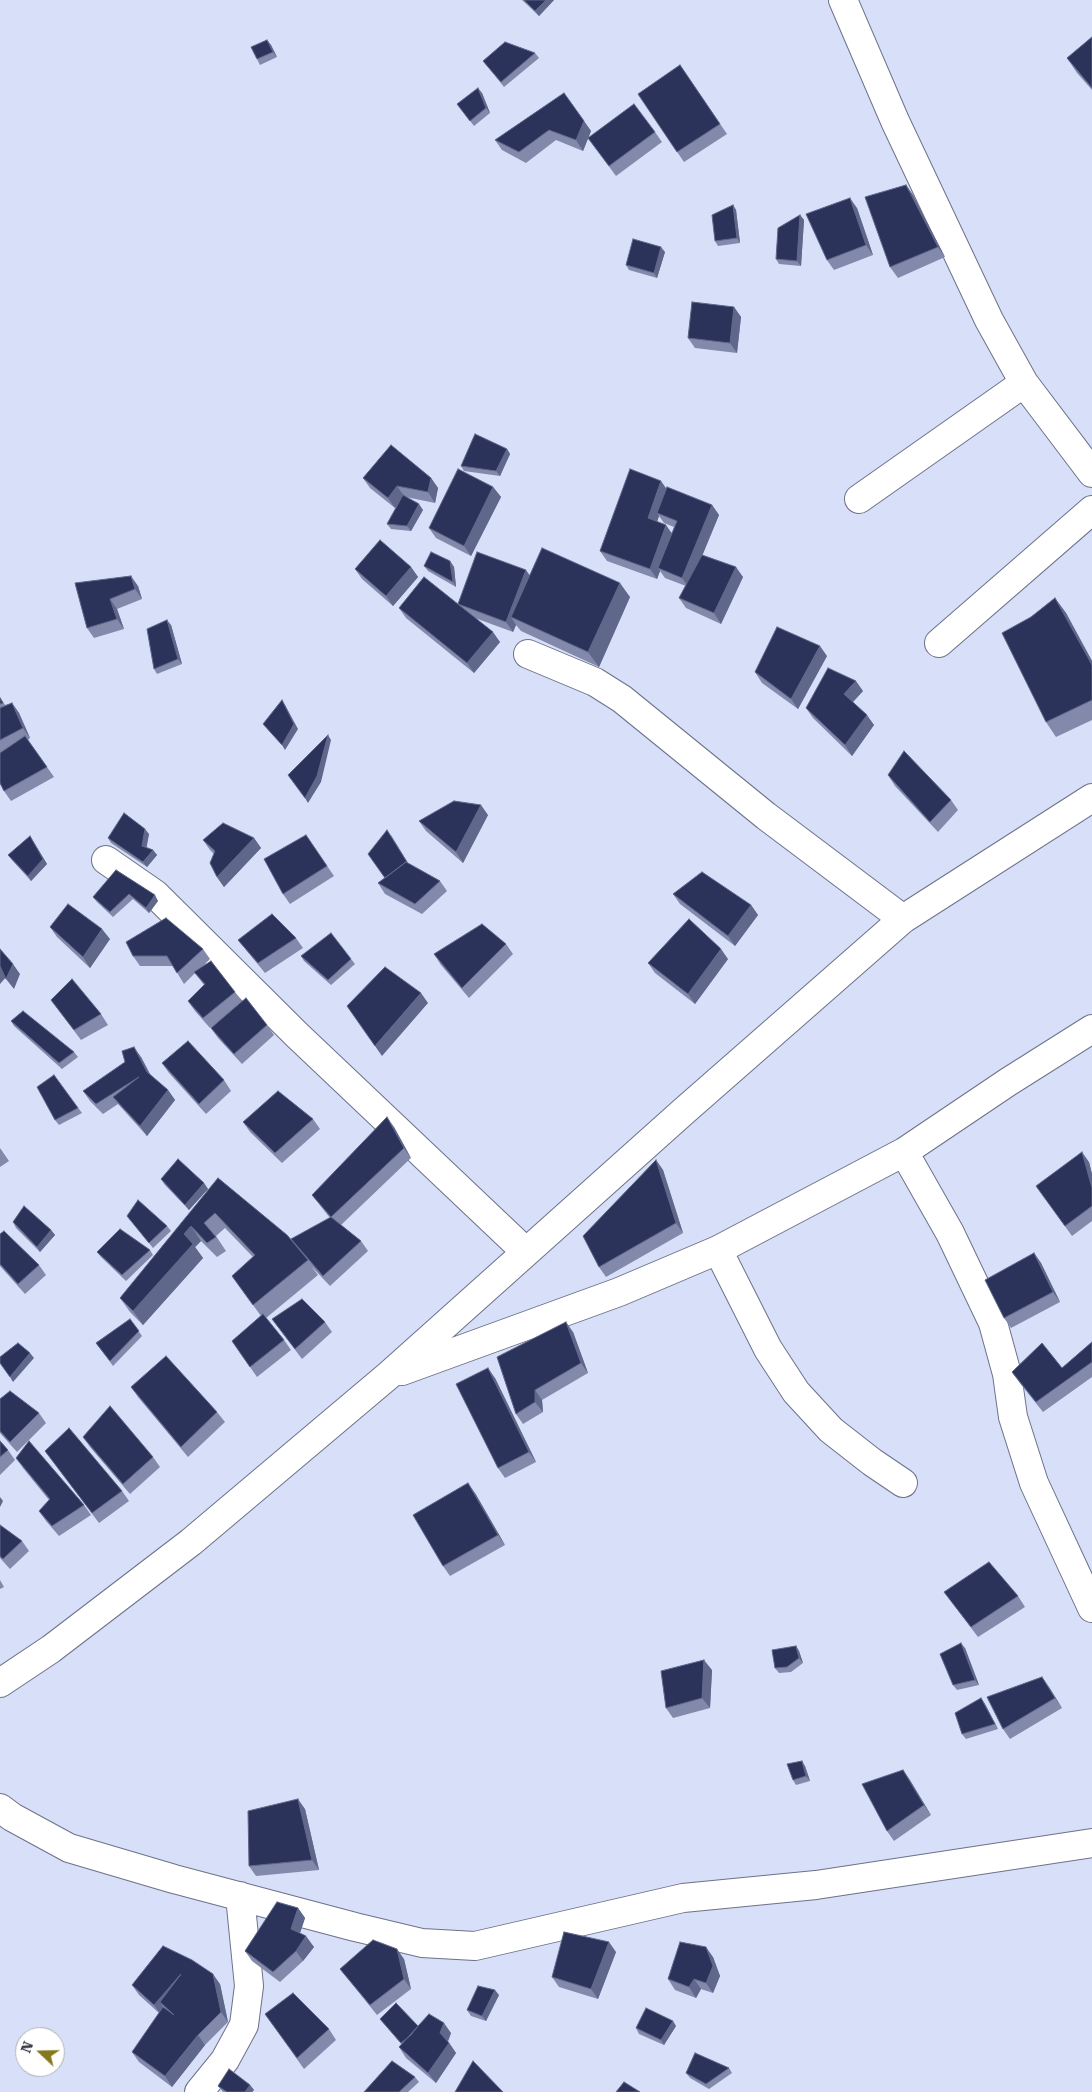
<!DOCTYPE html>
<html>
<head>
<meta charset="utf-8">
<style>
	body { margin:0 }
	#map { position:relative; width:1092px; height:2092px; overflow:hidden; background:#d8dff9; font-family:"Roboto Serif",serif }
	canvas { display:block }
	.north { position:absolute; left:15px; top:2027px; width:50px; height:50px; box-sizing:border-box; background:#fff; border:1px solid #afb0b4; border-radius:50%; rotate:291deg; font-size:14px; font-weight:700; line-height:20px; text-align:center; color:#363943 }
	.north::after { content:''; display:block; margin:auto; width:18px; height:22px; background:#84781c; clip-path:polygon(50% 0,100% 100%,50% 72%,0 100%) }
</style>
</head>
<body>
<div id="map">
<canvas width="1092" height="2092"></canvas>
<div class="north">N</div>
</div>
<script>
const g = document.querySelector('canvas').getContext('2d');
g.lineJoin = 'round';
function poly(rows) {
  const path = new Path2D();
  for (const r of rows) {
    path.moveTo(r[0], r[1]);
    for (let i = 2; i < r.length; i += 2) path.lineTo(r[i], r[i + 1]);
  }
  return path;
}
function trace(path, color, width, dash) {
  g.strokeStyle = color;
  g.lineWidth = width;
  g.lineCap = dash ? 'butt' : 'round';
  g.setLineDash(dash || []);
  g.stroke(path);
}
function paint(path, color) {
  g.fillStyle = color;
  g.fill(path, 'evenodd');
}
const minor = poly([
	[843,0,895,121,989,320,1024,383,1092,473],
	[859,499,1024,383],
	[939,643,1092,510],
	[528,654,595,682,622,699,766,816,903,919],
	[106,860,155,894,297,1035,526,1252],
	[904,1152,950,1233,993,1323,1007,1374,1013,1417,1034,1483,1092,1608],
	[718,1250,768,1349,796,1392,831,1430,872,1462,903,1483],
	[402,1371,619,1292,718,1250,904,1152,1008,1082,1092,1029],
	[0,1683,51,1649,191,1542,389,1375,684,1111,903,919,1092,798],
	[0,1808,12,1817,69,1848,174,1879,355,1927,422,1943,475,1946,683,1898,816,1885,1092,1843],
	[199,2092,225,2060,244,2025,249,1986,240,1896]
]);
trace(minor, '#6c7289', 30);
trace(minor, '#fff', 28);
paint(poly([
	[522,0,554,0,539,16],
	[1092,37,1092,90,1077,73,1067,58],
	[267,40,271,45,277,57,260,65,257,59],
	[535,53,539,58,504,87,483,61],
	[680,65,727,134,684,162,638,94],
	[482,93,490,113,474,126,461,109],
	[564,93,591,131,583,151,556,140,526,163,502,150,495,140],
	[655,132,662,142,616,176,588,138],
	[906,185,913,195,945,257,898,278,890,267],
	[733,205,736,210,740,243,718,246,715,241],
	[857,208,873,255,834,270,827,260],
	[800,215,804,220,801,266,779,264,776,259],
	[665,252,657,278,629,270,626,265],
	[734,307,741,317,737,353,695,348,688,338],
	[507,449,510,454,500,476,464,471,461,466],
	[363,478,431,478,438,488,435,503,406,497,423,510,411,531,391,529,387,524,399,503,395,508,370,488],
	[493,487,501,497,471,556,436,538,429,528],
	[667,488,712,505,719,515,702,555,743,577,721,624,686,608,679,598,686,586,665,578,660,571,657,579,607,561,600,551],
	[659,516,664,523,674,527,672,533,657,521],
	[450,561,454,567,456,587,428,571,424,566],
	[411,567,418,577,393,606,362,579,355,569],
	[529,576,630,597,599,667,521,631,516,625,513,632,475,618,500,642,474,673,406,618,399,608,458,604],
	[75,583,138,586,142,599,117,609,124,629,94,638,87,628],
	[1055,598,1066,613,1092,661,1092,720,1056,737,1046,722,1031,617],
	[171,625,182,664,157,674,154,669],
	[827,656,798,709,762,683,755,672],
	[863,691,853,702,874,725,852,756,813,718,806,708],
	[0,697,5,705,12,703,19,713,30,738,28,740,54,777,11,801,4,791,0,783],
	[888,775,951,800,958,810,938,832,895,786],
	[488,815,463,863,426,831,419,821],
	[149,834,146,847,153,850,157,855,147,867,111,843,108,838],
	[306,835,334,876,290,904,283,894],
	[391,835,408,863,440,881,447,891,422,914,385,894,378,883,385,878],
	[254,838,261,848,224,887,217,877,214,854,210,850,203,840],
	[33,841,47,864,31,881,12,860,8,855],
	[116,870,158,901,149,913,133,899,113,917,97,902,93,897],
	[673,894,751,905,758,915,735,946,680,904],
	[50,927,110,939,90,968,57,937],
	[296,938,303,948,265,973,246,950,238,940],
	[506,944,513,954,469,998,441,965,434,954],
	[203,949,210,959,201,968,235,992,242,1001,267,1025,274,1035,242,1064,218,1038,211,1028,217,1023,210,1028,195,1011,188,1001,204,985,195,973,184,984,173,966,140,966,133,956],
	[301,956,351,959,355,964,331,985,304,961],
	[728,959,695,1004,655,973,648,963],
	[51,1000,101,1014,108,1025,81,1040],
	[11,1021,74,1052,78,1057,62,1069,14,1026],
	[141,1057,150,1074,168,1090,175,1100,147,1136,118,1104,103,1114,90,1101,83,1091],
	[162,1063,224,1080,231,1091,206,1114,169,1073],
	[54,1075,82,1113,59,1125,55,1120],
	[313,1119,320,1129,282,1163,250,1132,243,1122],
	[394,1127,411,1158,341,1225,361,1241,368,1251,330,1286,311,1266,318,1275,266,1318,284,1340,291,1350,257,1377,232,1341,261,1316,232,1276,253,1257,225,1228,216,1236,226,1251,217,1257,201,1241,195,1247,203,1258,143,1325,130,1312,120,1298,218,1178,291,1239,330,1218,312,1195],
	[0,1148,9,1161,0,1167],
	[656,1160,663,1170,683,1233,606,1277,599,1267],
	[1089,1162,1092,1174,1092,1221,1072,1236,1036,1186],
	[161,1179,204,1183,208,1189,189,1210,165,1185],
	[127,1216,167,1226,171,1231,153,1248],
	[13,1222,51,1230,55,1235,40,1252,16,1228],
	[0,1234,39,1265,46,1275,25,1294,0,1266],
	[150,1250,153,1255,126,1281,101,1257,97,1252],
	[1034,1253,1041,1263,1060,1302,1011,1328,1004,1318],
	[130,1319,142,1336,113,1366,96,1343],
	[272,1319,325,1322,332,1332,302,1359],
	[573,1332,588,1373,542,1400,543,1412,523,1424,516,1414],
	[1092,1342,1092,1377,1043,1412,1019,1382,1012,1372,1062,1368],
	[495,1378,536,1462,505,1478,498,1468],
	[131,1387,217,1412,225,1422,188,1457,138,1397],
	[0,1399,39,1413,46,1423,17,1452,0,1433],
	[83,1437,153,1457,160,1467,130,1494,90,1447],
	[0,1441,8,1450,15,1460,0,1475],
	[45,1451,122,1491,129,1501,99,1523],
	[16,1458,84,1505,91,1515,59,1536,46,1521,39,1511,49,1500,23,1468],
	[475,1493,505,1545,450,1576,443,1566],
	[0,1525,22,1541,29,1551,10,1569,0,1558],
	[0,1580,4,1587,0,1589],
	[944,1592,1018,1596,1025,1607,978,1637],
	[796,1646,799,1651,803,1663,791,1672,779,1673,775,1668],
	[965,1648,979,1685,957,1690,953,1685],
	[712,1670,710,1708,673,1718,666,1708],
	[1049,1687,1062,1708,1010,1739,1003,1729],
	[981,1698,985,1704,998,1729,966,1739,962,1734],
	[805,1766,810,1781,796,1785,793,1780],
	[903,1770,931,1815,894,1841,887,1831],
	[305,1809,319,1870,256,1876,249,1866],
	[298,1908,305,1918,300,1933,314,1947,303,1961,280,1982,252,1961,245,1951],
	[616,1952,598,1999,559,1987,552,1977],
	[713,1957,720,1976,713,1993,701,1989,696,1998,675,1990,668,1979],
	[404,1959,411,1989,377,2015,348,1979,340,1969],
	[220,1984,228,2022,205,2045,172,2087,139,2062,132,2052,159,2013,139,1995,132,1985],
	[499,1995,486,2021,471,2016,467,2010],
	[265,2014,329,2029,336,2040,304,2069],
	[380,2019,451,2033,448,2041,456,2053,436,2083,406,2058,399,2047,402,2045],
	[676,2026,664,2045,639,2034,636,2028],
	[729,2068,732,2073,709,2089,690,2078,686,2073],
	[415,2077,419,2082,408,2092,364,2092],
	[250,2085,254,2090,252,2092,223,2092,218,2086]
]), '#8289aa');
paint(poly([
	[546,0,554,0,539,16,535,11],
	[267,40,271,45,277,57,273,52],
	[478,88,482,93,490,113,486,108],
	[564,93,591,131,583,151,576,140],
	[906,185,913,195,945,257,938,247],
	[850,198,857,208,873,255,866,245],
	[733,205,736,210,740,243,737,238],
	[800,215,804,220,801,266,797,261],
	[661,247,665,252,657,278,654,273],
	[734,307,741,317,737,353,730,343],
	[507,449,510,454,500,476,496,471],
	[431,478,438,488,435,503,428,492],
	[661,481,668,491,657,513,659,516,655,528,648,518],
	[397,486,404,496,395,508,388,498],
	[493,487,501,497,471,556,464,546],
	[419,504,423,510,411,531,407,526],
	[712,505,719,515,689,588,682,578],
	[666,525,673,535,658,568,660,571,657,579,650,569],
	[450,561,454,567,456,587,453,582],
	[411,567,418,577,393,606,386,596],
	[736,567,743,577,721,624,714,613],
	[526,570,533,580,511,617,516,625,513,632,506,622],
	[131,576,138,586,142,599,135,589],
	[620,583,630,597,599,667,588,652],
	[1055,598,1066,613,1092,661,1092,665],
	[110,599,117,609,124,629,117,619],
	[167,620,171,625,182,664,178,659],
	[493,632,500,642,474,673,467,663],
	[820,646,827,656,798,709,791,699],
	[856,681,863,691,851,704,844,694],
	[282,700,285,705,298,729,285,750,282,745],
	[12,703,19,713,30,738,23,728],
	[867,715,874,725,852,756,845,745],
	[328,735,331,740,321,782,308,803,305,798],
	[481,805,488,815,463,863,456,852],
	[145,829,149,834,146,851,142,846],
	[30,836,47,864,31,881,28,876],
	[254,838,261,848,224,887,217,877],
	[153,850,157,855,147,867,143,862],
	[155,895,158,901,149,913,146,908],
	[751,905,758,915,735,946,728,936],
	[102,929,110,939,90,968,83,957],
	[721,949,728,959,695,1004,688,994],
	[13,964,20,974,14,989,6,979],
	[0,966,7,976,0,984],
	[421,993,428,1003,382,1056,375,1046],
	[134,1047,141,1057,154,1082,147,1072],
	[168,1090,175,1100,147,1136,140,1126],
	[387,1117,394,1127,411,1158,404,1148],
	[1082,1152,1089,1162,1092,1174,1092,1188],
	[656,1160,663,1170,683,1233,676,1223],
	[204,1183,208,1189,189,1210,185,1205],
	[191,1226,201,1241,195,1247,203,1258,143,1325,133,1311,184,1234],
	[51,1230,55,1235,40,1252,37,1247],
	[1034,1253,1041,1263,1060,1302,1053,1292],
	[566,1322,573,1332,588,1373,581,1363],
	[30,1353,34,1358,13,1382,10,1377],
	[488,1368,495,1378,536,1462,529,1452],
	[535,1390,542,1400,543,1412,535,1402],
	[468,1483,475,1493,505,1545,498,1535],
	[0,1497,3,1501,0,1507],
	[961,1643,965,1648,979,1685,975,1680],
	[796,1646,799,1651,803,1663,799,1658],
	[704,1660,712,1670,710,1708,702,1698],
	[1042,1677,1049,1687,1062,1708,1055,1698],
	[981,1698,985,1704,998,1729,995,1724],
	[802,1761,805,1766,810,1781,806,1776],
	[903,1770,910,1780,931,1815,924,1805],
	[298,1799,305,1809,319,1870,312,1860],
	[298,1908,305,1918,298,1939,291,1929],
	[306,1936,314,1947,303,1961,296,1951],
	[609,1942,616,1952,598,1999,591,1989],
	[706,1947,713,1957,720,1976,713,1993,706,1983],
	[397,1949,404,1959,411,1989,404,1979],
	[181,1974,160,2002,165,2010,161,2015,154,2005],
	[213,1974,220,1984,228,2022,221,2012],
	[694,1979,701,1989,696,1998,689,1987],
	[495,1990,499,1995,486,2021,482,2016],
	[673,2021,676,2026,664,2045,661,2040],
	[444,2023,451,2033,447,2044,440,2033],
	[198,2035,205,2045,172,2087,165,2076],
	[449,2043,456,2053,436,2083,428,2073],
	[250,2085,254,2090,252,2092,245,2092]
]), '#5f678a');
const building = poly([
	[524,0,546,0,535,11,524,0],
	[1092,37,1092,88,1067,58,1092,37],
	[267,40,273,52,257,59,251,47,267,40],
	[505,42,535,53,501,82,483,61,505,42],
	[680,65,720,124,677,152,638,94,680,65],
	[478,88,486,108,470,121,457,104,478,88],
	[564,93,584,121,576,140,549,130,519,152,495,140,564,93],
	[634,104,655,132,609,166,588,138,634,104],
	[906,185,938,247,890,267,865,197,906,185],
	[850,198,866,245,827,260,806,214,850,198],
	[733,205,737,238,715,241,712,215,733,205],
	[800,215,797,261,776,259,778,228,800,215],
	[633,239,661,247,654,273,626,265,633,239],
	[692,302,734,307,730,343,688,338,692,302],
	[475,434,507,449,496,471,461,466,475,434],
	[391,445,431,478,428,492,397,486,388,498,363,478,391,445],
	[458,469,493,487,464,546,429,528,458,469],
	[630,469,661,481,648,518,666,525,650,569,600,551,630,469],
	[667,487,712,505,682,578,658,568,677,521,657,513,667,487],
	[403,495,419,504,407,526,387,524,403,495],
	[380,540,411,567,386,596,355,569,380,540],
	[542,548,620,583,588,652,511,617,542,548],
	[431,552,450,561,453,582,424,566,431,552],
	[477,552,526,570,506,622,458,604,477,552],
	[702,555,736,567,714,613,679,598,702,555],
	[131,576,135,589,110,599,117,619,87,628,75,583,131,576],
	[424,577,493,632,467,663,399,608,424,577],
	[1055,598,1092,665,1092,700,1046,722,1002,633,1031,617,1055,598],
	[167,620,178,659,154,669,147,629,167,620],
	[777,627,820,646,791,699,755,672,777,627],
	[828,668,856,681,844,694,867,715,845,745,806,708,828,668],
	[0,698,3,703,0,704,0,698],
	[282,700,294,724,282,745,263,724,282,700],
	[12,703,23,728,0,740,0,708,12,703],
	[328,735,317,776,305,798,288,775,328,735],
	[25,736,47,767,4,791,0,783,0,753,25,736],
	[904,751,951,800,930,822,888,775,904,751],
	[454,801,481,805,456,852,419,821,454,801],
	[124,813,145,829,142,846,153,850,143,862,108,838,124,813],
	[223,823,254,838,217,877,210,863,215,851,203,840,223,823],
	[387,830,407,862,406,862,385,878,368,854,387,830],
	[306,835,327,866,283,894,264,859,306,835],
	[30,836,43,859,28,876,8,855,30,836],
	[406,862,440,881,415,904,378,883,406,862],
	[116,870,155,895,146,908,129,894,110,912,93,897,116,870],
	[702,872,751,905,728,936,673,894,702,872],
	[68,904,102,929,83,957,50,927,68,904],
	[272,914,296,938,258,963,238,940,272,914],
	[166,918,203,949,177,973,167,956,133,956,126,942,166,918],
	[689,919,721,949,688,994,648,963,689,919],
	[482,924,506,944,462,988,434,954,482,924],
	[331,933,351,959,328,980,301,956,331,933],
	[0,949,13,964,6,979,0,966,0,949],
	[211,961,235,992,203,1018,188,1001,205,984,194,972,211,961],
	[385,967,421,993,375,1046,347,1006,385,967],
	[72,979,101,1014,74,1030,51,1000,72,979],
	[246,998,267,1025,234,1054,211,1028,246,998],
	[23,1011,74,1052,59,1063,11,1021,23,1011],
	[188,1041,224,1080,199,1104,162,1063,188,1041],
	[134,1047,147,1072,168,1090,140,1126,113,1097,139,1077,96,1104,83,1091,125,1062,122,1051,134,1047],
	[54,1075,78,1108,55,1120,37,1087,54,1075],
	[278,1091,313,1119,275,1153,243,1122,278,1091],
	[387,1117,404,1148,331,1217,312,1195,387,1117],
	[1082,1152,1092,1188,1092,1206,1065,1226,1036,1186,1082,1152],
	[178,1159,204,1183,185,1205,161,1179,178,1159],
	[656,1160,676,1223,599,1267,583,1236,656,1160],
	[218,1178,287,1235,308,1260,253,1305,232,1276,255,1255,215,1213,204,1223,216,1237,207,1243,191,1226,184,1234,193,1244,133,1311,120,1298,218,1178],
	[138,1200,167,1226,149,1243,127,1216,138,1200],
	[24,1206,51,1230,37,1247,13,1222,24,1206],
	[331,1217,361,1241,323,1276,291,1239,331,1217],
	[120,1229,150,1250,122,1275,97,1252,120,1229],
	[4,1231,39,1265,18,1284,0,1264,0,1234,4,1231],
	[1034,1253,1053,1292,1004,1318,985,1280,1034,1253],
	[302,1299,325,1322,295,1349,272,1319,302,1299],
	[263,1314,284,1340,250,1367,232,1341,263,1314],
	[130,1319,139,1331,110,1361,96,1343,130,1319],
	[566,1322,581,1363,535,1390,535,1402,516,1414,497,1357,566,1322],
	[1092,1342,1092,1362,1036,1402,1012,1372,1042,1343,1062,1368,1092,1342],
	[18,1343,30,1353,10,1377,0,1363,0,1357,18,1343],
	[166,1356,217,1412,181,1447,131,1387,166,1356],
	[488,1368,529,1452,498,1468,456,1384,488,1368],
	[10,1391,39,1413,10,1442,0,1431,0,1399,10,1391],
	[110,1406,153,1457,123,1484,83,1437,110,1406],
	[69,1428,122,1491,92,1513,45,1451,69,1428],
	[0,1441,8,1450,0,1457,0,1441],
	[29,1441,84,1505,52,1526,39,1511,50,1499,16,1458,29,1441],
	[468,1483,498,1535,443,1566,413,1515,468,1483],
	[0,1525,22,1541,3,1559,0,1556,0,1525],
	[989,1562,1018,1596,971,1627,944,1592,989,1562],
	[961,1643,975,1680,953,1685,940,1654,961,1643],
	[796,1646,799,1658,787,1667,775,1668,772,1650,796,1646],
	[704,1660,702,1698,666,1708,661,1671,704,1660],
	[1042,1677,1055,1698,1003,1729,987,1697,1042,1677],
	[981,1698,995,1724,962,1734,955,1713,981,1698],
	[802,1761,806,1776,793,1780,787,1764,802,1761],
	[903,1770,924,1805,887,1831,862,1784,903,1770],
	[298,1799,312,1860,249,1866,248,1811,298,1799],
	[277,1902,298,1908,291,1929,306,1936,296,1951,273,1972,245,1951,277,1902],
	[564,1932,609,1942,591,1989,552,1977,564,1932],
	[373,1940,397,1949,404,1979,370,2005,340,1969,373,1940],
	[680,1942,706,1947,713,1966,706,1983,694,1979,689,1987,668,1979,680,1942],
	[163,1946,192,1960,213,1974,221,2012,198,2035,165,2076,132,2052,163,2007,174,2015,160,2002,181,1974,154,2005,132,1985,163,1946],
	[478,1986,495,1990,482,2016,467,2010,478,1986],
	[293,1993,329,2029,297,2058,265,2014,293,1993],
	[396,2003,418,2026,411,2035,401,2043,380,2019,396,2003],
	[646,2008,673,2021,661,2040,636,2028,646,2008],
	[429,2014,444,2023,440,2033,449,2043,428,2073,399,2047,429,2014],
	[695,2053,729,2068,706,2084,686,2073,695,2053],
	[392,2061,415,2077,399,2092,364,2092,392,2061],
	[473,2061,503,2092,455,2092,473,2061],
	[229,2069,250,2085,245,2092,227,2092,218,2086,229,2069],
	[624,2082,640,2092,616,2092,624,2082]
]);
paint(building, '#2b335a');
trace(building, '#5f678a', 1);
</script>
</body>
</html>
